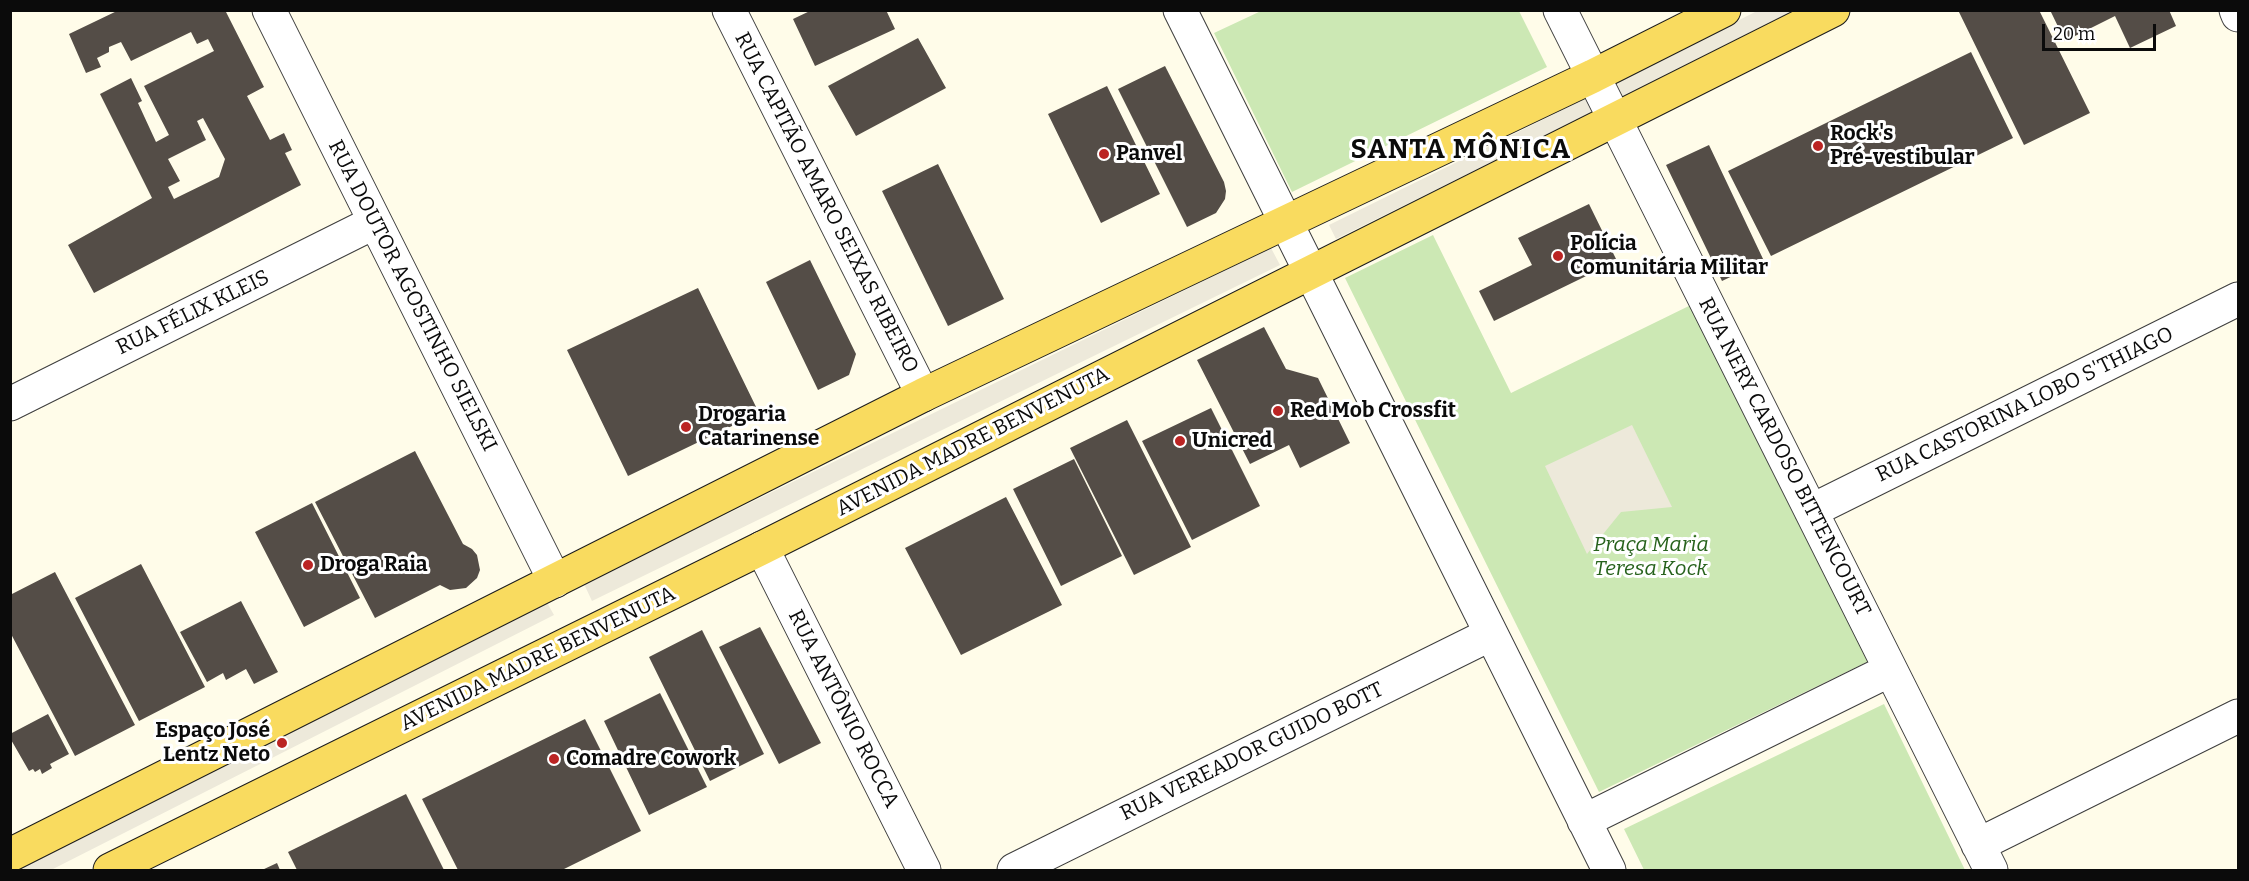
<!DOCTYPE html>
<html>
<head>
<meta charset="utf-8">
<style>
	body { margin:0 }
	#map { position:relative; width:2249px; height:881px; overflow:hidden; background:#fffce9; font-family:Bitter,serif }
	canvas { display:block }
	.frame { position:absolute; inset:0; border:12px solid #0b0b0b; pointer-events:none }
	.scale { position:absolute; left:2042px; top:24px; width:114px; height:27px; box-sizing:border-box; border:3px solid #0b0b0b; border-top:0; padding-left:8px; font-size:18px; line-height:21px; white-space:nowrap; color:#0b0b0b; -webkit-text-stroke:4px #fff; paint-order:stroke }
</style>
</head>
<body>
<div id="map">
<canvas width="2249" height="881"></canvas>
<div class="frame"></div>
<div class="scale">20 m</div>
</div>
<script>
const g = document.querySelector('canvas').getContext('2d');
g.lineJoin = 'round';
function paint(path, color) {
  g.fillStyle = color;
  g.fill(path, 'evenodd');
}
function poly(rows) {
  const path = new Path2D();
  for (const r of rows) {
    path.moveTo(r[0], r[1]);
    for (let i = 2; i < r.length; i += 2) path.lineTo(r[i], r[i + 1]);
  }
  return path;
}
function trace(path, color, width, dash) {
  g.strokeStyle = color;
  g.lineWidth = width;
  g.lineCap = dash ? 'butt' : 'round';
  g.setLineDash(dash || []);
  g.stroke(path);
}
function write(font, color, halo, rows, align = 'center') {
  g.font = font + ' Bitter,serif';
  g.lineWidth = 6;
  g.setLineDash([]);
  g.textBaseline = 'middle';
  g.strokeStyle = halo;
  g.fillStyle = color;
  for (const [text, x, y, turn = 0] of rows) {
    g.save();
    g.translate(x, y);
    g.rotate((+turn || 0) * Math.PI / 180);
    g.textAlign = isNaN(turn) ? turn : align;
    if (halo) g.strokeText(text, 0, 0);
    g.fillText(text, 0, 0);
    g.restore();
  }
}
paint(poly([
	[1261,11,1519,11,1547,67,1292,192,1214,33],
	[1433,235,1511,393,1695,303,1871,660,1599,792,1345,278],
	[1884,704,1965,870,1644,870,1624,829]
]), '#cce8b4');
paint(poly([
	[1757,11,1795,11,1622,98,1615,83],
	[1589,97,1596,111,1336,239,1329,225],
	[1271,248,1280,265,592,601,584,584],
	[1632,425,1672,507,1621,512,1587,554,1545,466],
	[545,599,554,615,51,870,11,870]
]), '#ede9da');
paint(poly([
	[119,10,225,10,264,87,247,96,270,140,284,133,292,150,285,153,301,185,94,293,68,245,152,198,100,94,131,78,142,101,138,103,156,142,169,135,144,86,214,51,208,39,197,44,191,32,131,61,121,42,109,47,109,52,97,58,101,67,86,73,69,34],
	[203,118,225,159,219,177,174,199,168,187,180,181,168,159,206,140,197,121],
	[812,10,886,10,895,29,815,66,793,19],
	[1958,10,2039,10,2090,113,2024,145],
	[2050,10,2169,10,2176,26,2130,48,2115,16,2065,41],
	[918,38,946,88,856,136,828,86],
	[1971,52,2013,138,1771,256,1728,171],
	[1165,66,1224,182,1226,191,1225,199,1216,213,1187,227,1118,89],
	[1107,86,1160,194,1101,223,1048,114],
	[1709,145,1764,261,1722,281,1666,165],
	[938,164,1004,299,948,326,882,191],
	[1589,204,1617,261,1494,321,1479,291,1532,265,1518,238],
	[810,260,856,354,849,375,818,390,766,282],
	[698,288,759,413,628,476,567,350],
	[1264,327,1286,369,1318,378,1350,443,1300,468,1289,445,1250,464,1197,360],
	[1211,408,1260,506,1192,540,1142,441],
	[1127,420,1191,547,1134,575,1070,448],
	[415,451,463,544,472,549,477,555,480,570,477,578,466,588,450,590,440,585,375,618,315,502],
	[1074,459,1122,556,1061,586,1013,489],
	[1006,497,1062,605,961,655,905,548],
	[312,503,360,598,304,627,255,532],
	[141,564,205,687,139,721,75,598],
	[55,572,135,725,75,756,10,632,10,595],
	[241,601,278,672,254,684,246,669,226,680,223,673,207,682,180,632],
	[760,627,821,743,779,764,719,647],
	[702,630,764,754,710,781,649,657],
	[660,693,707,787,649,815,604,721],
	[48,714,69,754,50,764,52,768,42,774,40,769,35,772,33,769,29,771,10,738,10,734],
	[585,719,641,831,562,870,458,870,422,799],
	[406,794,444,870,297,870,288,852],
	[277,863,280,870,262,870]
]), '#544d47');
const minor = poly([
	[269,10,555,581],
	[729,10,923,395],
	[1180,10,1609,870],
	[1560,10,1991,870],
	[2236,10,2238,15],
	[10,404,375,222],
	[1811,511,2238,299],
	[762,548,924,870],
	[1584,821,1890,670],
	[1978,845,2238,716],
	[1014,870,1491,634]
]);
const primary = poly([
	[10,855,923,395,1593,76,1724,10],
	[110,870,762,548,1833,10]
]);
trace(minor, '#3e3e3e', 35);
trace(primary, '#1c1c1c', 35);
trace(minor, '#fff', 33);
trace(primary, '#f9db5f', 33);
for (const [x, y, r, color] of [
	[1818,146,6,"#bb2423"],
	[1104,154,6,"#bb2423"],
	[1558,256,6,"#bb2423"],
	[1278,411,6,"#bb2423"],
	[686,427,6,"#bb2423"],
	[1180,441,6,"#bb2423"],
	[308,565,6,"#bb2423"],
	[282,743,6,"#bb2423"],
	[554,759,6,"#bb2423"]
]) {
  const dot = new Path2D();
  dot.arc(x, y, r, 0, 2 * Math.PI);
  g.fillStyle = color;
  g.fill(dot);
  trace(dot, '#fff', 2);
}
write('bold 21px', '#0b0b0b', '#fff', [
	["Rock's",1830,134],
	["Pré-vestibular",1830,158],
	["Panvel",1116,154],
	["Polícia",1570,244],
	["Comunitária Militar",1570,268],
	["Red Mob Crossfit",1290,411],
	["Drogaria",698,415],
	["Catarinense",698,439],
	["Unicred",1192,441],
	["Droga Raia",320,565],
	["Espaço José",270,731,"right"],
	["Lentz Neto",270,755,"right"],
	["Comadre Cowork",566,759]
], 'left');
write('21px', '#0b0b0b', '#fff', [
	["RUA CAPITÃO AMARO SEIXAS RIBEIRO",826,203,63],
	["RUA DOUTOR AGOSTINHO SIELSKI",412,296,63],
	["RUA FÉLIX KLEIS",193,313,-26],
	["RUA CASTORINA LOBO S'THIAGO",2025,405,-26],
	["AVENIDA MADRE BENVENUTA",973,442,-27],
	["RUA NERY CARDOSO BITTENCOURT",1784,457,63],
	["AVENIDA MADRE BENVENUTA",538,659,-26],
	["RUA ANTÔNIO ROCCA",843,709,63],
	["RUA VEREADOR GUIDO BOTT",1252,752,-26]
]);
write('italic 21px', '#27621c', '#fff', [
	["Praça Maria",1651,545],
	["Teresa Kock",1651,569]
]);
g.letterSpacing = '1.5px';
write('bold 27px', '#0b0b0b', '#fff', [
	["SANTA MÔNICA",1461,150]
]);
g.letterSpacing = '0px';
</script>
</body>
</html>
